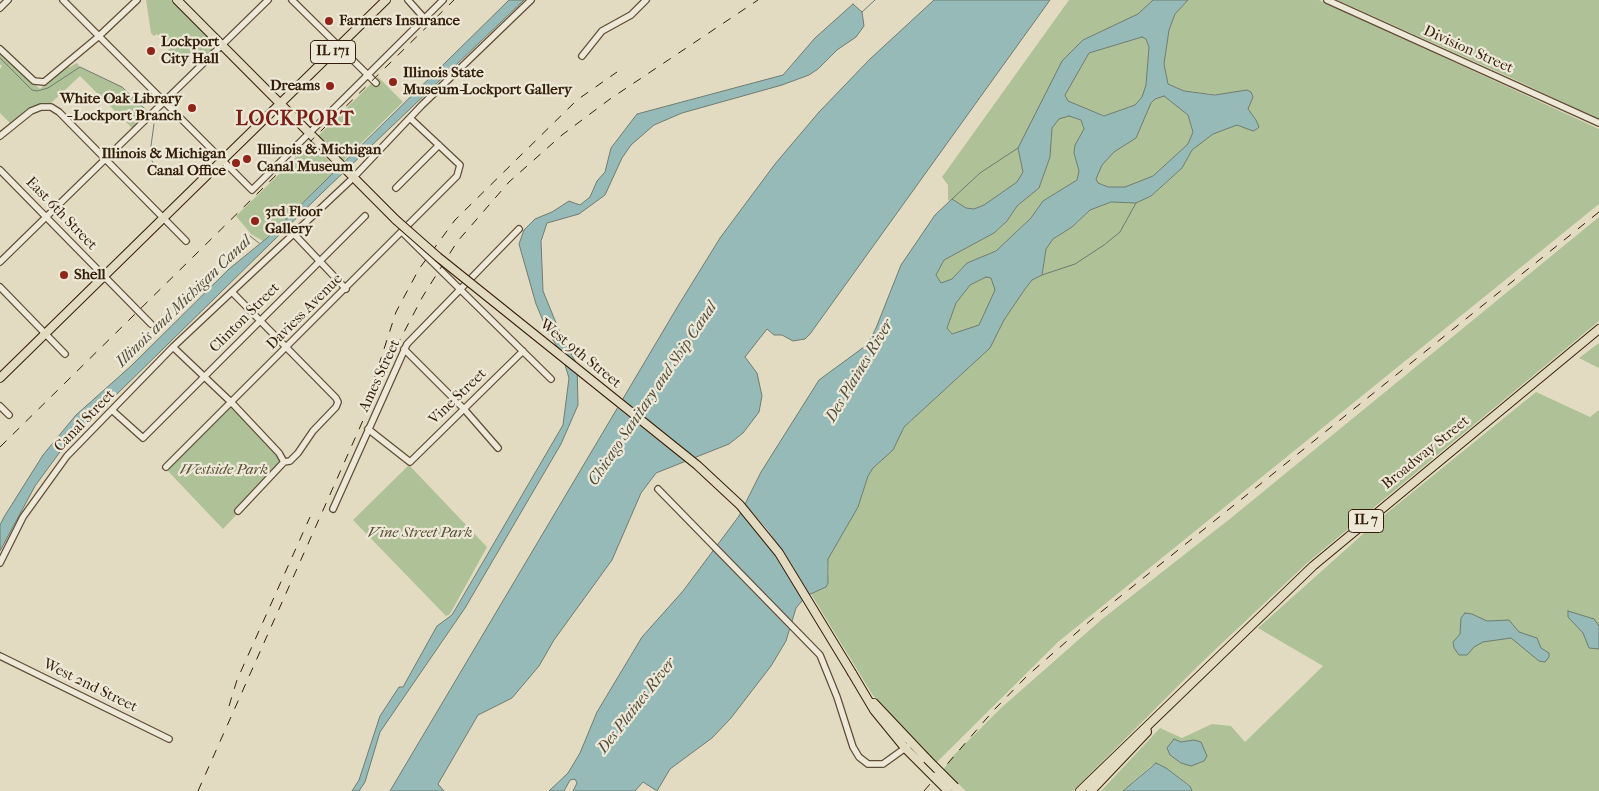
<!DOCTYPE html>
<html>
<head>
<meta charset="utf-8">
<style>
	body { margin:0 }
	canvas { display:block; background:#e3dbc1 }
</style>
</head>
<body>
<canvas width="1599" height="791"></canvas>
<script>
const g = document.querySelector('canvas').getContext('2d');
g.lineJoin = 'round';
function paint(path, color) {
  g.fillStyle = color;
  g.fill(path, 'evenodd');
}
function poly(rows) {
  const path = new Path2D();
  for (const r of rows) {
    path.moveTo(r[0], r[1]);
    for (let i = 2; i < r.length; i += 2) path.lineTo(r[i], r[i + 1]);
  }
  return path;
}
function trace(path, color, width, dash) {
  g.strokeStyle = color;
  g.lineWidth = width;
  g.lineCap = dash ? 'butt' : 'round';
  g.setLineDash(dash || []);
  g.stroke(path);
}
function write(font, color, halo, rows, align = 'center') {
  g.font = font + ' "IM FELL French Canon",serif';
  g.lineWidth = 4.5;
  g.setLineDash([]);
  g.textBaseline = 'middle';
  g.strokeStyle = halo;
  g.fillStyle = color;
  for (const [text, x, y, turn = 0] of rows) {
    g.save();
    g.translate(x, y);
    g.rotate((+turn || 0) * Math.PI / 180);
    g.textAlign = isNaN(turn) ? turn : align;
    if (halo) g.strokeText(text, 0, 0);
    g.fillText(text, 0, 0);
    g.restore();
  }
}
paint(poly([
	[146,0,171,0,216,46,206,57,172,54,168,50,171,48,157,34,154,36,151,33],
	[1069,0,1153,0,1138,14,1083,40,1018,148,1023,172,1017,182,984,205,974,209,966,208,952,199,948,201,948,185,942,177],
	[1188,0,1319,0,1599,129,1599,204,1058,642,936,763,896,723,872,694,811,594,826,587,829,573,828,559,858,507,868,476,873,468,893,450,904,427,990,348,1004,320,1025,289,1032,280,1042,275,1046,249,1053,239,1072,227,1090,210,1111,202,1136,203,1151,196,1182,168,1192,150,1201,142,1215,132,1237,125,1253,131,1256,120,1248,109,1252,98,1184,91,1168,84,1164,64,1169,30,1175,14],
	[1337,0,1599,0,1599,119,1507,76],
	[1142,37,1146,39,1149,47,1146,85,1142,97,1135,105,1104,116,1068,101,1065,95,1089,53],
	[0,52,40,89,67,65,70,67,77,63,80,67,122,87,148,111,132,128,80,76,51,103,42,103,30,108,10,123,0,113,0,69,2,66,0,64],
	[378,77,403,102,343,161,318,136],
	[1164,96,1188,115,1193,132,1188,144,1153,176,1126,187,1108,187,1098,183,1096,179,1102,165,1114,152,1136,138,1151,103,1155,99],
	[1069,116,1081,120,1084,129,1075,145,1074,153,1079,171,1077,180,1043,201,1031,218,996,251,967,263,952,279,941,283,936,275,944,260,994,233,1007,221,1017,206,1039,188,1050,157,1052,128,1059,119],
	[311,143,337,169,263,241,251,234,236,216],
	[1599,217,1599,321,1307,563,1201,663,1073,791,966,791,943,770,952,757,1001,708,1101,620,1231,518],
	[986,277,991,278,995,290,979,325,952,334,947,328,956,303,970,285],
	[1599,343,1599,368,1579,358],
	[1536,392,1590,417,1599,410,1599,791,1192,791,1190,785,1166,768,1152,765,1123,791,1101,791,1160,728,1182,738,1212,724,1231,726,1245,742,1323,666,1258,628,1382,517],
	[1174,739,1181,742,1194,740,1181,763,1170,755],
	[235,403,287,461,223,529,167,470],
	[409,465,487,547,450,614,446,616,353,520]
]), '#aec197');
const water = poly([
	[509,0,524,0,323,192,65,445,35,486,0,551,0,525,4,517,43,455,76,415,131,366,229,269,267,238,509,0],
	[934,0,1050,0,810,334,805,339,793,341,782,335,774,335,767,329,745,357,757,373,762,396,759,412,743,433,729,444,656,473,641,493,612,560,554,640,539,666,512,698,478,715,438,784,444,791,390,791,678,306,720,238,775,164,819,112,870,59,934,0],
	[1153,0,1188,0,1175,14,1169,30,1164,64,1168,84,1184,91,1215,95,1247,90,1251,92,1253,97,1248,109,1256,120,1259,127,1257,129,1253,131,1237,125,1213,134,1192,150,1182,168,1151,196,1136,203,1111,202,1090,210,1072,227,1053,239,1046,249,1042,275,1032,280,1025,289,1004,320,990,348,904,427,893,450,873,468,868,476,858,507,828,559,828,583,826,587,806,596,796,608,786,641,771,666,731,718,712,738,670,769,657,791,643,782,635,791,573,791,577,783,575,779,570,780,564,791,549,791,568,773,580,753,597,712,642,637,683,591,739,516,761,472,819,380,868,344,876,328,901,265,935,215,952,199,966,208,974,209,984,205,1017,182,1023,172,1018,148,1062,61,1083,40,1138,14,1153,0],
	[1142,37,1146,39,1149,47,1146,85,1142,97,1135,105,1104,116,1068,101,1065,95,1089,53,1142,37],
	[1164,96,1188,115,1193,132,1188,144,1153,176,1125,187,1108,187,1098,183,1096,179,1102,165,1114,152,1136,138,1151,103,1155,99,1164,96],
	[1069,116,1081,120,1084,129,1075,145,1074,153,1079,171,1077,180,1043,201,1031,218,996,251,967,263,952,279,941,283,936,275,944,260,994,233,1007,221,1017,206,1039,188,1050,157,1052,128,1059,119,1069,116],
	[986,277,991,278,995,290,979,325,952,334,947,328,956,303,970,285,986,277],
	[853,4,862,12,864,26,856,37,837,50,818,69,809,75,782,85,682,113,654,125,631,145,622,158,605,195,579,214,547,223,541,241,543,291,563,340,577,364,578,405,561,444,465,608,380,732,365,782,359,791,352,791,359,780,380,716,399,687,403,687,437,626,452,615,563,425,569,378,562,355,546,328,536,304,519,244,524,230,535,219,552,212,569,201,580,205,590,197,597,181,605,172,611,148,637,114,783,75,815,38,853,4],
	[1568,611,1594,619,1599,626,1599,649,1589,648,1583,633,1568,617,1568,611],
	[1465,613,1472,614,1487,621,1509,620,1519,632,1537,638,1541,648,1549,653,1549,657,1545,662,1539,661,1511,638,1483,642,1474,647,1467,655,1459,655,1454,648,1453,642,1460,634,1461,618,1465,613],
	[1174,739,1181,742,1194,740,1201,742,1207,756,1204,761,1191,766,1181,763,1170,755,1167,748,1174,739],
	[1156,763,1166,768,1190,786,1192,791,1123,791,1156,763]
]);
paint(water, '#96bab7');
trace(water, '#6f7c71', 1);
paint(poly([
	[620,398,696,459,687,463,615,406],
	[744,503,767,529,791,563,811,597,804,602,774,554,739,511]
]), '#e3dbc1');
trace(poly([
	[862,12,875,0],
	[0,58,32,90,37,91,48,88,80,67,122,87,144,108],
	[153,164,150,153,154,124],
	[952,199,980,173,1018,148],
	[250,236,259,243],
	[1042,275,1075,264,1104,245,1120,232,1136,203]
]), '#6f7c71', 1);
const minor = poly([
	[63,0,252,190,443,0],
	[292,0,376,83],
	[408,0,425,19],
	[1327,0,1599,123],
	[0,8,8,0],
	[0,49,34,81,44,82,98,37,137,0],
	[582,56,602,31,631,15,646,0],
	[0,136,31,111,41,107,51,107,59,112,186,241],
	[0,170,151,324],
	[396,188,439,145],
	[402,232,551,379],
	[294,234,346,289],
	[0,262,268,0],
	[0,287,65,354],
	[232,292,336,398,338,402,336,407,313,431,298,453,290,461,284,462,238,511],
	[173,347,232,403,279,453,284,462],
	[404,349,464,409,498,448],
	[0,406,9,415],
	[113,411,143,438,365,216],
	[368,429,410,462,523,351],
	[166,467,457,176,460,165,411,119],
	[658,489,820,655,837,697,853,747,859,757,868,764,883,764,908,746],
	[333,509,407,344,519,229],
	[0,563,23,517,67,456,173,347,353,178,422,105,531,0],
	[0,656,169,739]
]);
const major = poly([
	[177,0,396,220],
	[0,378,386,0],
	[852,673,874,710,905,748,934,777],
	[874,703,927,759],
	[1080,791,1313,566,1599,329],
	[1091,791,1147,732,1146,728]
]);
trace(minor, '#604d36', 8);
trace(major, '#351e07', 10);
trace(minor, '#ede8d7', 5.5);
trace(major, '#e3dbc1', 8);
trace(poly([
	[373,383,396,312,419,269,455,220,577,100,617,72],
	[0,447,454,0],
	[229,706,237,680,310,517],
	[198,791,393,353,423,296,457,242,509,182,562,135,610,99,758,0],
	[924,791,993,711,1027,676,1091,620,1599,212]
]), '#351e07', 1, [9, 9]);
const majorBridge = poly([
	[396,220,438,257,697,465,740,505,779,553,852,673],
	[927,759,955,787],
	[934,777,948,791]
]);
trace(majorBridge, '#351e07', 10, []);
trace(majorBridge, '#e3dbc1', 8);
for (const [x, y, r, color] of [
	[329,21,5,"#8f2418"],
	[151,51,5,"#8f2418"],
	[393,82,5,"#8f2418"],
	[330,86,5,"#8f2418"],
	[192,108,5,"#8f2418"],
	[247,159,5,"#8f2418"],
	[236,163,5,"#8f2418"],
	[255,221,5,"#8f2418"],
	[64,275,5,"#8f2418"]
]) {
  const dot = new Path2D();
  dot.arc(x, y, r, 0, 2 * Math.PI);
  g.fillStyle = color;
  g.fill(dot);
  trace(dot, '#ede8d7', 2);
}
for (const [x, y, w] of [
	[333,52,45],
	[1366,521,35]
]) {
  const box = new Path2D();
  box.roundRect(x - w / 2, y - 11.5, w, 23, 4);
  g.fillStyle = '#ede8d7';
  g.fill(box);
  trace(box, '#351e07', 1);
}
write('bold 14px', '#351e07', null, [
	["IL 171",333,52],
	["IL 7",1366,521]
]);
write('bold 15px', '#351e07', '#ede8d7', [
	["Farmers Insurance",339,21],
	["Lockport",161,42],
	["City Hall",161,59],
	["Illinois State",403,73],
	["Museum-Lockport Gallery",403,90],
	["Dreams",320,86,"right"],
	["White Oak Library",182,99,"right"],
	["- Lockport Branch",182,116,"right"],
	["Illinois & Michigan",257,150],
	["Canal Museum",257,167],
	["Illinois & Michigan",226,154,"right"],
	["Canal Office",226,171,"right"],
	["3rd Floor",265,212],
	["Gallery",265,229],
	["Shell",74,275]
], 'left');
write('15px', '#351e07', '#ede8d7', [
	["Division Street",1468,50,24],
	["East 6th Street",61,214,46],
	["Daviess Avenue",305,312,-45],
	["Clinton Street",245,318,-45],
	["West 9th Street",580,354,39],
	["Ames Street",380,376,-65],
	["Vine Street",458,397,-44],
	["Canal Street",85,421,-46],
	["Broadway Street",1426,453,-39],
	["West 2nd Street",90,686,26]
]);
write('italic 15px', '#594f32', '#ede8d7', [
	["Westside Park",224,470],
	["Vine Street Park",420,533]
]);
write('italic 16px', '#524d3c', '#ede8d7', [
	["Illinois and Michigan Canal",184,302,-44],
	["Des Plaines River",860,371,-59],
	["Chicago Sanitary and Ship Canal",653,394,-56],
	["Des Plaines River",637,706,-52]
]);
g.letterSpacing = '1px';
write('bold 20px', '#7a1f14', '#ede8d7', [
	["LOCKPORT",295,120]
]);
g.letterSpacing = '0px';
</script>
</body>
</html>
